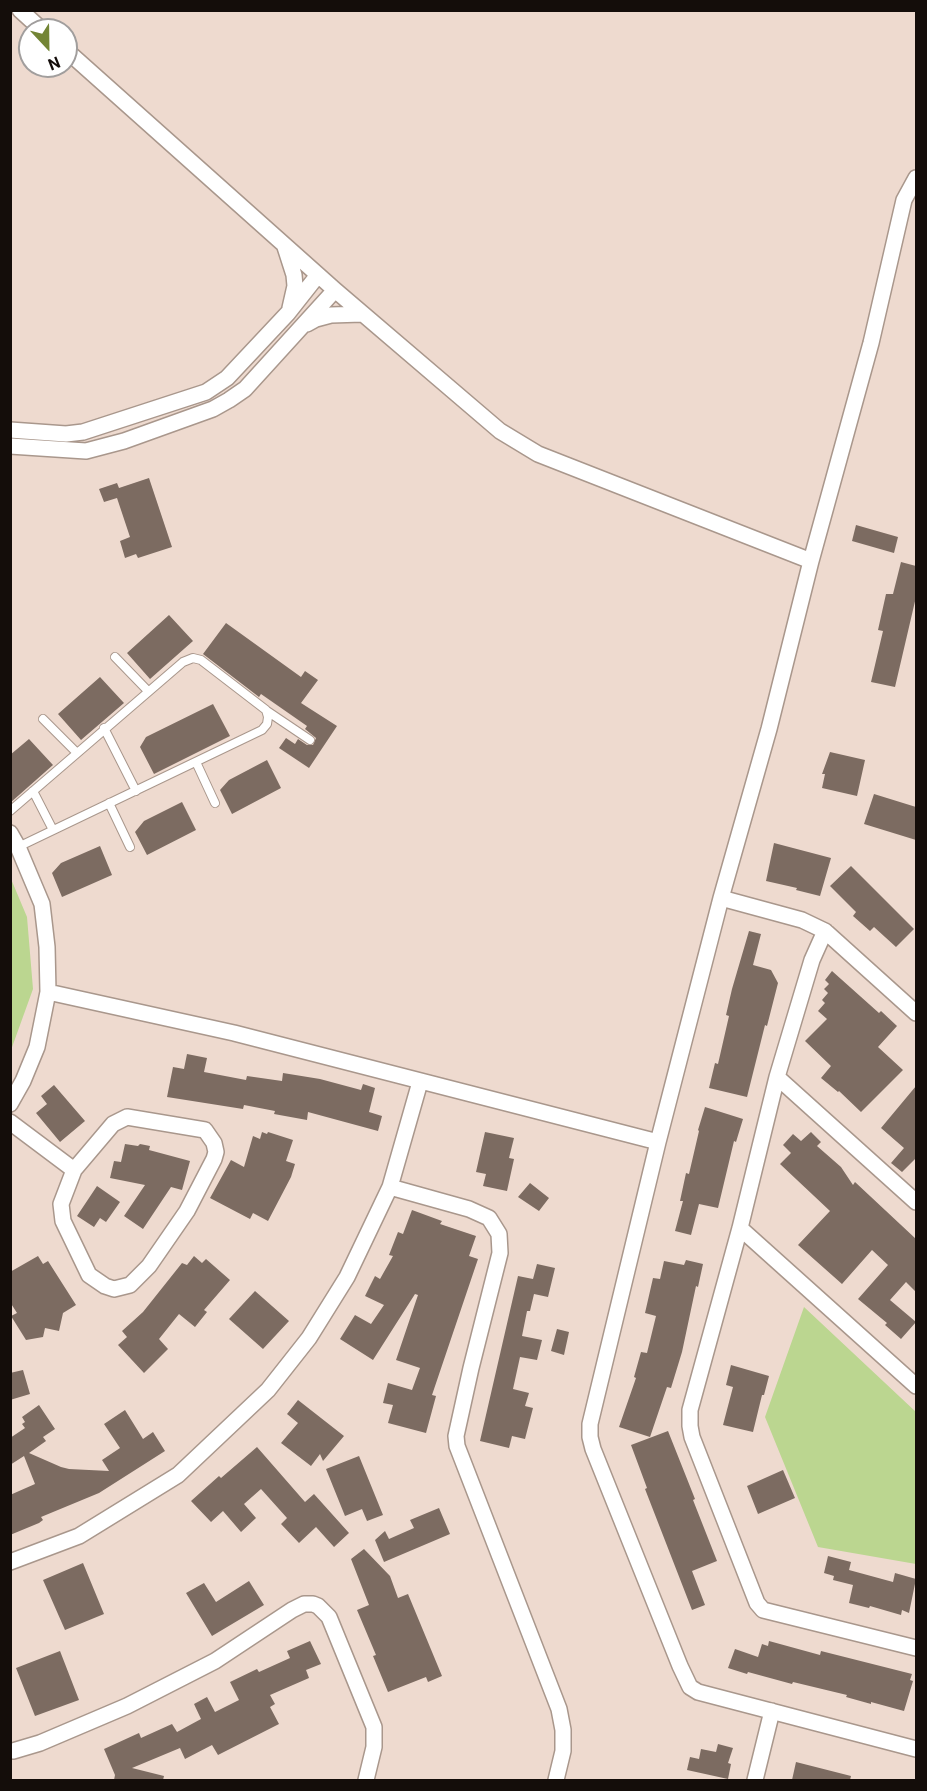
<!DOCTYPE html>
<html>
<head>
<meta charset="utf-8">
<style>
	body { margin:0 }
	#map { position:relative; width:927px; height:1791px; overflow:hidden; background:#eedacf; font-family:Roboto,sans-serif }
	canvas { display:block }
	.frame { position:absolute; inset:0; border:12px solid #140d0a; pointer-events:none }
	.north { position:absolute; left:18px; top:18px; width:60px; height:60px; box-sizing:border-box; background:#fff; border:2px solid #a19e9d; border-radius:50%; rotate:158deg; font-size:16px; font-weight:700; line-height:24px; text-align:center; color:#140d0a }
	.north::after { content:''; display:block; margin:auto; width:21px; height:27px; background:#738535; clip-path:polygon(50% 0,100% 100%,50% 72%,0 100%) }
</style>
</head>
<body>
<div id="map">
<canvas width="927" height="1791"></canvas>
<div class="frame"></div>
<div class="north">N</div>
</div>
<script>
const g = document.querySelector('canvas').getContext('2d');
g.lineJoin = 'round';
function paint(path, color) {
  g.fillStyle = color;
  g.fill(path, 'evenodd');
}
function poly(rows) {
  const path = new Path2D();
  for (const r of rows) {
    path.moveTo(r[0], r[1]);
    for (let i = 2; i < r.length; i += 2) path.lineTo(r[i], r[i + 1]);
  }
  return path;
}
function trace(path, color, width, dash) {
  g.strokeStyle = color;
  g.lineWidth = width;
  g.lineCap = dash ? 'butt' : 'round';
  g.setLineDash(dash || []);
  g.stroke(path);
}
paint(poly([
	[11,879,27,917,33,989,11,1050],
	[804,1307,916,1412,916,1564,818,1547,765,1417]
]), '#bbd690');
paint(poly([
	[149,478,172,547,138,558,136,554,125,558,120,541,130,537,117,498,104,502,99,489,117,483,119,488],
	[856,525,898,537,894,553,852,541],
	[901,562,916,566,916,597,895,687,871,682,883,631,878,630,886,594,893,594],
	[169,615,193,641,150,679,127,653],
	[226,623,301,677,305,671,318,680,301,703,337,726,309,768,279,748,286,738,295,744,298,739,307,745,313,745,316,738,305,729,307,726,261,694,259,697,203,654],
	[100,677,124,703,81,740,58,714],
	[213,704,230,736,154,774,140,747,146,737],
	[29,739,53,765,10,803,10,755],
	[830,752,865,760,857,796,822,788,825,774,822,774],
	[267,760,281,788,232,814,220,790,229,780],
	[874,794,916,807,916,840,864,824],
	[182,802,196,830,147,855,135,832,144,821],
	[774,843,831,858,820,896,796,890,797,888,766,881],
	[100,846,112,875,62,897,52,873,61,863],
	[851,866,914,929,896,947,874,927,870,931,853,916,856,912,830,886],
	[749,931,761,934,753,965,771,970,778,983,767,1026,765,1025,747,1097,709,1088,715,1063,718,1064,729,1016,726,1015,732,989],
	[832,971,879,1013,881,1011,897,1026,878,1047,903,1070,861,1112,839,1091,838,1092,821,1078,831,1066,805,1041,827,1019,818,1011,825,1003,822,1000,828,993,824,989,829,984,825,980],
	[187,1054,207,1058,204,1072,246,1080,247,1076,282,1081,283,1073,320,1079,361,1090,363,1084,375,1088,369,1112,382,1116,378,1131,308,1112,307,1120,274,1114,275,1111,244,1105,243,1109,167,1097,173,1067,184,1069],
	[54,1085,85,1121,60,1142,36,1113,47,1104,41,1096],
	[916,1086,916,1158,902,1172,891,1163,904,1148,881,1128],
	[705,1107,743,1119,736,1142,734,1141,718,1208,699,1204,691,1235,675,1231,683,1201,680,1201,686,1173,689,1174,699,1131,698,1130],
	[262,1132,267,1134,268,1132,293,1140,286,1161,295,1164,291,1177,268,1221,253,1213,250,1219,210,1198,231,1160,244,1167,253,1136,260,1139],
	[485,1132,514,1138,509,1158,514,1159,507,1191,483,1186,486,1174,476,1172],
	[811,1132,821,1142,817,1146,841,1167,853,1185,855,1182,916,1239,916,1292,906,1282,890,1300,916,1322,901,1339,885,1325,887,1323,858,1299,888,1265,872,1250,842,1284,798,1245,830,1211,780,1164,791,1153,783,1145,793,1134,801,1141],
	[125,1144,138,1146,140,1144,150,1146,149,1150,190,1161,182,1190,171,1187,143,1229,124,1216,145,1185,110,1178,114,1161,121,1162],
	[530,1183,549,1198,539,1211,518,1197],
	[97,1186,120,1202,106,1222,100,1218,94,1227,77,1216],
	[412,1210,442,1221,440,1224,476,1236,469,1256,478,1259,432,1395,436,1396,426,1433,388,1423,393,1405,383,1403,388,1383,412,1390,420,1368,396,1360,418,1295,415,1294,373,1360,340,1339,355,1315,371,1324,384,1305,365,1296,375,1276,380,1279,393,1256,389,1255,398,1232,403,1234],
	[38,1256,43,1264,48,1261,76,1305,63,1313,59,1331,45,1328,43,1337,26,1340,11,1316,17,1313,10,1302,10,1272],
	[194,1256,202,1263,206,1259,230,1280,204,1310,207,1312,195,1327,179,1314,159,1339,168,1349,144,1373,118,1345,127,1337,122,1331,143,1312,182,1263,187,1265],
	[686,1260,703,1264,698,1287,696,1286,682,1352,671,1388,667,1387,650,1437,619,1427,636,1378,634,1377,641,1352,647,1353,656,1316,645,1313,653,1278,660,1279,664,1261,684,1265],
	[537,1264,555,1268,548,1297,534,1294,530,1311,527,1311,522,1336,542,1340,537,1360,520,1357,513,1389,529,1393,525,1406,533,1408,525,1439,512,1436,509,1448,480,1441,518,1276,533,1279],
	[255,1291,289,1321,263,1349,229,1319],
	[557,1329,569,1332,564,1355,551,1351],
	[731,1365,769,1376,764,1395,762,1395,753,1432,723,1425,733,1387,726,1385],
	[23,1370,30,1394,10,1400,10,1373],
	[298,1400,344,1436,323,1461,320,1454,311,1466,281,1443,298,1423,287,1414],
	[39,1405,55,1429,43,1437,46,1441,29,1453,61,1467,69,1469,109,1471,102,1460,120,1448,104,1424,125,1410,143,1439,153,1432,165,1451,99,1493,41,1517,43,1520,39,1523,10,1535,10,1495,35,1484,24,1456,10,1465,10,1438,25,1428,22,1424,25,1422,22,1417],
	[668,1431,695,1499,693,1500,717,1561,692,1571,705,1605,692,1610,645,1489,647,1488,631,1445],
	[257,1447,305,1502,314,1494,349,1533,334,1547,316,1527,299,1543,281,1524,287,1518,261,1489,244,1504,256,1518,241,1532,223,1511,211,1522,191,1501,219,1476,221,1478],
	[359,1456,383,1515,367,1521,362,1509,345,1516,326,1469],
	[783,1470,795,1498,758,1514,747,1486],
	[439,1508,450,1534,384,1562,375,1540,385,1531,389,1539,414,1528,410,1520],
	[364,1549,390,1576,398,1598,408,1594,442,1676,428,1682,426,1677,388,1692,373,1656,376,1655,357,1610,369,1605,351,1559],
	[828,1556,851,1562,849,1570,893,1582,895,1573,916,1579,909,1613,902,1610,901,1615,870,1606,869,1608,849,1603,853,1585,833,1580,834,1576,824,1573],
	[83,1563,104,1614,65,1630,43,1580],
	[249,1581,264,1605,212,1636,186,1593,204,1583,216,1602],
	[310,1641,321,1664,306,1670,309,1678,270,1695,275,1704,270,1707,279,1724,218,1755,212,1745,185,1759,180,1748,132,1768,164,1776,163,1780,114,1780,115,1775,104,1749,139,1733,141,1738,172,1724,177,1732,201,1719,194,1704,207,1697,215,1712,239,1700,230,1682,257,1669,259,1672,290,1658,287,1651],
	[769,1641,820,1655,821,1651,912,1674,910,1680,913,1681,904,1711,871,1702,871,1704,846,1697,847,1695,793,1682,792,1684,748,1672,747,1674,728,1668,735,1649,758,1657,762,1644,768,1646],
	[60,1651,79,1700,35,1716,16,1668],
	[718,1744,733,1748,728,1763,731,1764,728,1779,687,1770,690,1757,699,1759,701,1749,716,1752],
	[796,1762,851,1776,850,1780,792,1780]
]), '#7c6b61');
const lane = poly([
	[115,657,148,691],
	[267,711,310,740],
	[43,719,77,753],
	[104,728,136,791],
	[196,762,215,803],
	[33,791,53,830],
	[109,803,130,847],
	[10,811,183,662,193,658,201,660,266,710,268,717,267,724,262,730,18,847]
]);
const street = poly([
	[20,10,42,30],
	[66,50,335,290,500,431,538,454,811,561],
	[916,178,904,200,871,343,811,561,769,729,721,898,658,1142,590,1424,590,1437,593,1449,680,1666,690,1687,698,1692,916,1749],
	[285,247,294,275,295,286,290,308],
	[307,324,316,319,331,315,362,314],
	[10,430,66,434,83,432,206,392,227,378,288,313,318,275],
	[10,446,86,451,124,441,213,409,229,400,245,389,335,290],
	[10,833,18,847,42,904,47,947,48,992,37,1047,23,1081,10,1104],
	[721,898,802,920,825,931,916,1013],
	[825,931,812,960,777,1077,740,1228,690,1410,690,1426,692,1437,757,1603,763,1610,916,1648],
	[48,992,234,1033,658,1142],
	[777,1077,916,1202],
	[127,1117,205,1130,214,1143,216,1152,214,1159,187,1211,149,1266,130,1285,114,1289,105,1286,89,1275,63,1221,61,1204,74,1170,113,1124,127,1117],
	[10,1122,74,1170],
	[390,1187,469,1209,489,1218,499,1234,500,1253,471,1368,456,1436,457,1446,559,1709,563,1730,563,1751,556,1780],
	[740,1228,916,1386],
	[10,1562,79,1536,178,1475,268,1390,309,1338,347,1277,390,1187,420,1082],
	[13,1751,40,1743,127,1706,215,1661,292,1610,304,1604,313,1604,318,1606,329,1617,374,1727,374,1747,366,1780],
	[755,1780,772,1711]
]);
trace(lane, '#a9978c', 10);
trace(street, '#a9978c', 18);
trace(lane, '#fff', 8);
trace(street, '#fff', 15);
</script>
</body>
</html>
